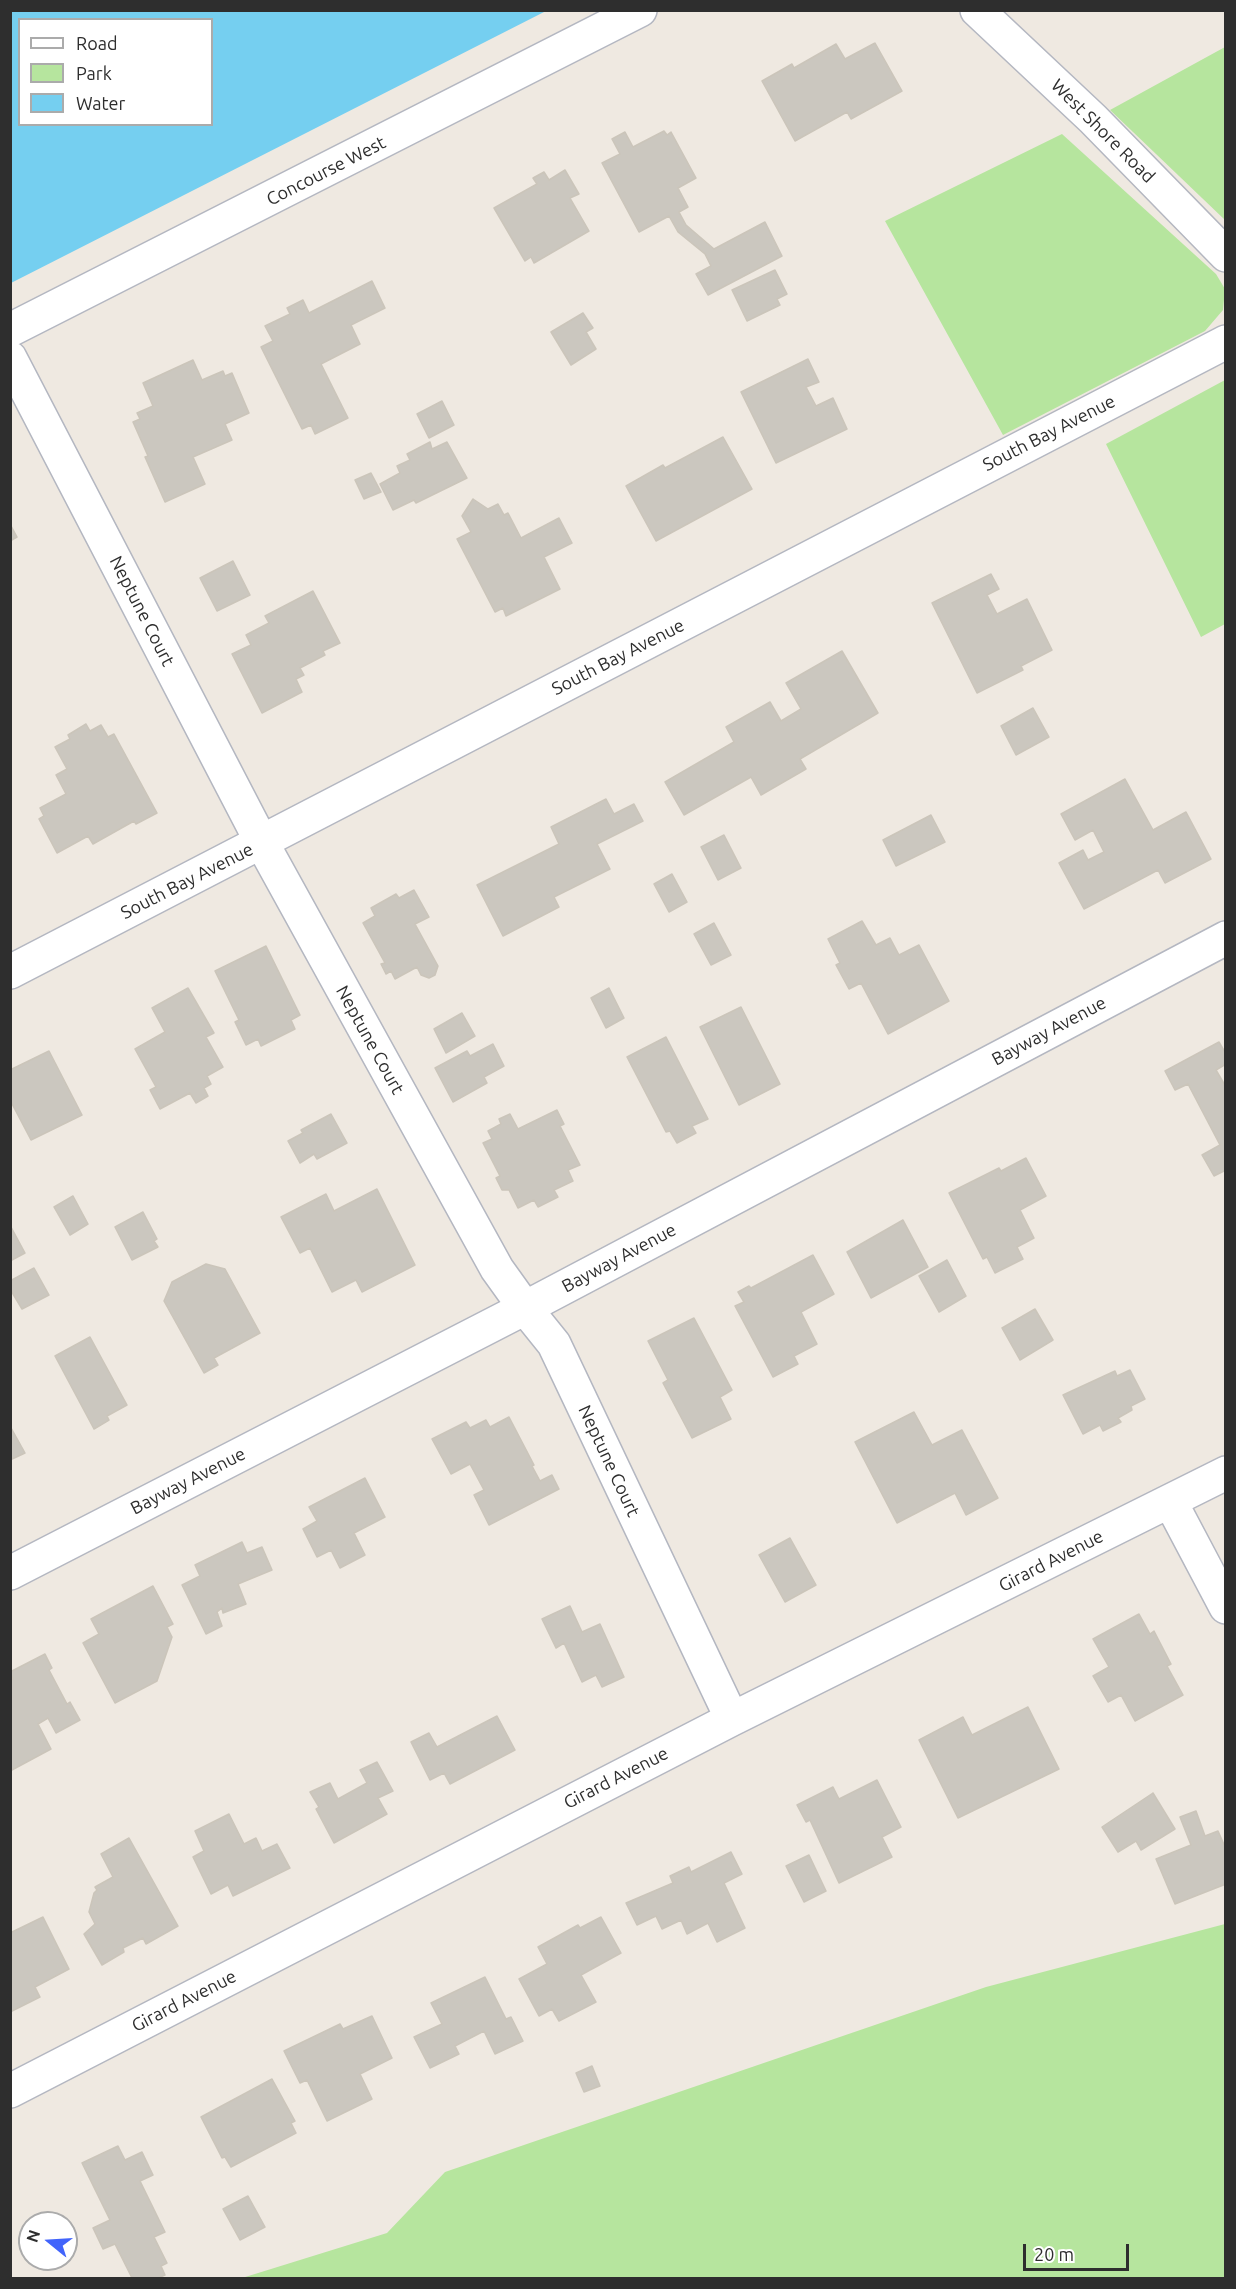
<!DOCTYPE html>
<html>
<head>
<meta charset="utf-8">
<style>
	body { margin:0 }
	#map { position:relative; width:1236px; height:2289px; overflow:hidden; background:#efe9e1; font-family:Ubuntu,sans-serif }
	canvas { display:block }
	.frame { position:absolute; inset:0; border:12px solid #2e2e2e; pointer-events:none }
	.legend { position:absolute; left:18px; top:18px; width:195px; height:108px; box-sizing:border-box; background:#fff; border:2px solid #ababab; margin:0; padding:8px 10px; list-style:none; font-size:18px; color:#2e2e2e }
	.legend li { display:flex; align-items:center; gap:12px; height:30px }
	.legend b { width:30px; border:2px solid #ababab }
	.north { position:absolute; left:18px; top:2211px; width:60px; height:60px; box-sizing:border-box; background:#fff; border:2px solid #ababab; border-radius:50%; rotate:288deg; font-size:16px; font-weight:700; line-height:24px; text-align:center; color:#2e2e2e }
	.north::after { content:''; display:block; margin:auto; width:21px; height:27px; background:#4264fb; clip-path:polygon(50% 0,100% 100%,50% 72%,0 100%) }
	.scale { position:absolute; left:1023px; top:2244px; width:106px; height:27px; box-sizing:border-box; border:3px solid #2e2e2e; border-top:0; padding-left:8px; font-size:18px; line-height:21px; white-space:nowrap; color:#2e2e2e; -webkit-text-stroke:4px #fff; paint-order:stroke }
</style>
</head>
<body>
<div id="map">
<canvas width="1236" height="2289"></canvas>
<div class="frame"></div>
<ul class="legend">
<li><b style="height:8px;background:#fff"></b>Road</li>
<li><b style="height:16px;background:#b6e59e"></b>Park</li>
<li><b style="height:16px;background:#75cff0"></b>Water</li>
</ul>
<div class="north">N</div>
<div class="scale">20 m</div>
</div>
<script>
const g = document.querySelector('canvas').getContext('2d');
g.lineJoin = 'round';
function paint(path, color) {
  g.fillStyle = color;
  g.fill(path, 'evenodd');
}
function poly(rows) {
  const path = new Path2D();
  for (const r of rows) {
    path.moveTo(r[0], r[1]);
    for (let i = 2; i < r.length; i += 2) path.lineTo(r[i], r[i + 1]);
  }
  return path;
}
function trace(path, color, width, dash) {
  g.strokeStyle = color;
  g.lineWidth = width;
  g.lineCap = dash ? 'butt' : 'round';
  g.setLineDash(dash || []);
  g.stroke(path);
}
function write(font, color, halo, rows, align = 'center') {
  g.font = font + ' Ubuntu,sans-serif';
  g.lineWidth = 4.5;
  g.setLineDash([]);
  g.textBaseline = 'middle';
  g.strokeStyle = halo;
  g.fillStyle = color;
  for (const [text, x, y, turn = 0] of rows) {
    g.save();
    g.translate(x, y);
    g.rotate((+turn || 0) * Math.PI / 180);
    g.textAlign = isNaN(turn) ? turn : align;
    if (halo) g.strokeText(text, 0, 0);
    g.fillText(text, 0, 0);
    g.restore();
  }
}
paint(poly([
	[1225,47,1225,220,1110,110],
	[1062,134,1216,274,1225,289,1223,310,1205,331,1003,435,885,221],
	[1225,380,1225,624,1201,637,1106,444],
	[1225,1924,1225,2278,242,2278,387,2233,445,2172,986,1987]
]), '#b6e59e');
paint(poly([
	[13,11,13,10,546,11,11,283,10,12],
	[20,20,212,20,212,124,20,124]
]), '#75cff0');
const building = poly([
	[875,43,902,91,851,119,847,112,795,141,762,81,792,64,794,68,836,44,845,59,875,43],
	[664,131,667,135,671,132,696,178,678,188,688,207,679,212,686,225,714,249,765,222,782,256,708,295,696,274,711,266,705,254,678,232,669,216,639,232,602,163,620,154,612,139,625,132,633,147,664,131],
	[565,170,579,194,570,198,589,231,534,263,531,257,525,261,494,208,537,184,533,178,544,172,549,180,565,170],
	[775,270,787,294,777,299,780,305,747,321,732,290,775,270],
	[372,281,385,308,351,325,360,344,321,364,348,418,315,434,311,425,302,429,261,347,273,341,265,326,290,314,287,308,303,300,309,313,372,281],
	[583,313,593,328,586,332,596,349,571,365,551,332,583,313],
	[808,359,819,382,806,387,816,406,833,398,847,429,776,463,741,392,808,359],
	[193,360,202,380,223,371,225,376,232,373,249,413,225,424,232,440,193,457,205,484,165,502,145,457,148,456,133,422,140,419,137,413,153,406,143,383,193,360],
	[442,401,454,425,429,438,417,414,442,401],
	[723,437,752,489,656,541,626,486,663,465,665,468,723,437],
	[430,442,432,449,447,442,467,478,416,503,414,500,393,510,380,484,400,473,397,466,410,460,407,454,430,442],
	[371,473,381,492,364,499,355,480,371,473],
	[473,499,488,509,498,504,504,515,508,513,521,538,559,518,572,543,544,557,560,589,506,616,503,608,495,612,457,539,471,532,462,516,473,499],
	[10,524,17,537,10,541,10,524],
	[233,561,250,595,217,611,200,578,233,561],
	[991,574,999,589,987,595,997,614,1027,599,1052,650,1021,666,1023,670,977,693,932,603,991,574],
	[313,591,340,643,323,651,325,655,300,668,304,675,296,679,302,692,262,713,232,654,251,645,246,635,269,623,265,616,313,591],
	[842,651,878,713,800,759,806,769,761,795,751,777,684,815,665,782,734,742,726,727,770,702,781,721,801,709,786,683,842,651],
	[1033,708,1049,737,1016,755,1001,726,1033,708],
	[86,724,90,731,101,725,108,737,114,734,157,813,136,824,134,821,93,844,88,836,57,853,39,819,44,816,40,808,66,794,56,775,67,769,55,747,70,739,68,735,86,724],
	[1125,779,1153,830,1186,812,1211,859,1165,883,1158,870,1084,909,1059,863,1083,850,1088,860,1104,852,1093,830,1075,840,1061,814,1125,779],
	[606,799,614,814,634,804,643,821,597,844,610,869,554,897,559,907,503,936,477,885,559,844,551,827,606,799],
	[931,815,945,842,896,866,883,840,931,815],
	[724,835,741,868,718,880,701,847,724,835],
	[672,874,687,902,669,912,654,884,672,874],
	[414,890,429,917,415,924,438,966,435,975,429,978,421,975,417,967,395,979,391,971,386,974,381,964,385,963,363,923,375,916,371,908,396,894,399,898,414,890],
	[862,921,876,945,890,938,899,955,919,945,949,1001,888,1034,861,983,849,989,836,965,840,963,828,939,862,921],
	[714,923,731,955,711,965,694,934,714,923],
	[266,946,300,1015,291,1020,295,1029,261,1046,258,1039,246,1045,235,1022,239,1020,215,971,266,946],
	[188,988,214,1033,206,1037,223,1067,207,1076,211,1084,204,1088,208,1096,196,1103,190,1093,160,1109,150,1090,156,1087,135,1049,165,1032,152,1008,188,988],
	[609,988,624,1018,606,1028,591,998,609,988],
	[741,1007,780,1084,739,1105,700,1027,741,1007],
	[462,1013,475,1036,446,1053,434,1029,462,1013],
	[666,1037,708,1119,692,1126,696,1133,677,1143,670,1131,666,1132,627,1057,666,1037],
	[1219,1042,1226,1054,1226,1064,1216,1070,1226,1087,1226,1170,1214,1176,1202,1155,1220,1145,1188,1084,1175,1090,1165,1071,1219,1042],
	[493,1044,504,1066,484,1077,487,1083,453,1102,435,1068,467,1051,470,1056,493,1044],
	[49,1051,82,1115,31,1140,10,1100,10,1070,49,1051],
	[557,1110,564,1124,560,1126,580,1165,568,1170,573,1181,554,1190,558,1197,538,1207,534,1200,518,1208,509,1190,502,1190,496,1178,500,1176,483,1143,492,1139,488,1131,501,1124,499,1119,510,1114,518,1129,557,1110],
	[331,1114,347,1143,317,1159,314,1154,300,1163,288,1141,303,1133,301,1130,331,1114],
	[1026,1158,1046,1196,1020,1210,1034,1238,1017,1247,1023,1259,995,1273,987,1257,983,1259,949,1193,999,1168,1001,1171,1026,1158],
	[377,1189,415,1265,362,1292,356,1280,332,1292,310,1248,300,1253,281,1217,326,1194,334,1211,377,1189],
	[73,1196,88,1224,70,1235,54,1207,73,1196],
	[143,1212,157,1239,154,1241,158,1247,132,1260,115,1227,143,1212],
	[903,1220,928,1267,871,1298,847,1252,903,1220],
	[11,1227,25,1253,10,1261,10,1227,11,1227],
	[813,1255,834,1294,801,1312,817,1344,794,1356,798,1364,773,1377,735,1306,744,1302,738,1292,749,1286,751,1288,813,1255],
	[947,1260,966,1296,939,1312,919,1276,947,1260],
	[206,1264,225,1269,260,1333,214,1358,218,1365,204,1373,164,1301,172,1282,206,1264],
	[34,1268,49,1295,22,1309,10,1289,10,1281,34,1268],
	[1035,1309,1053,1340,1020,1360,1002,1328,1035,1309],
	[694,1318,732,1390,720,1397,731,1419,692,1438,663,1383,668,1380,648,1341,694,1318],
	[90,1337,127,1405,107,1416,109,1420,94,1429,55,1356,90,1337],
	[1130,1370,1145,1399,1131,1406,1132,1410,1118,1418,1121,1422,1103,1431,1100,1425,1083,1434,1063,1395,1115,1371,1117,1376,1130,1370],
	[914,1412,932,1445,962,1430,998,1498,966,1515,955,1493,897,1523,855,1442,914,1412],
	[509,1417,534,1465,532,1466,540,1481,552,1475,559,1489,489,1525,474,1495,484,1490,470,1464,451,1474,432,1439,466,1422,470,1428,486,1420,490,1427,509,1417],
	[10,1426,25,1453,10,1460,10,1426],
	[365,1478,385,1517,354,1533,365,1555,340,1568,331,1550,317,1557,303,1529,317,1521,309,1507,365,1478],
	[790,1538,816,1585,785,1602,759,1555,790,1538],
	[242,1542,247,1553,262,1547,272,1570,238,1584,246,1604,223,1613,222,1608,217,1612,222,1626,206,1634,182,1585,200,1576,195,1565,242,1542],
	[153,1586,173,1624,167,1627,172,1637,157,1681,115,1703,83,1643,99,1634,91,1619,153,1586],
	[570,1606,582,1632,600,1624,624,1677,602,1687,596,1675,582,1682,564,1643,556,1648,542,1619,570,1606],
	[1139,1614,1150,1634,1154,1631,1171,1664,1167,1666,1183,1695,1135,1721,1121,1695,1108,1702,1093,1676,1109,1667,1093,1639,1139,1614],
	[45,1654,52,1668,49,1670,67,1704,70,1702,80,1720,56,1733,48,1718,38,1724,51,1749,10,1771,10,1681,13,1679,10,1672,45,1654],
	[1028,1707,1059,1769,958,1818,919,1740,963,1717,972,1735,1028,1707],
	[497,1716,515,1750,450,1784,444,1773,430,1780,411,1742,429,1733,437,1747,497,1716],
	[377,1762,393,1791,378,1798,387,1814,334,1843,316,1809,319,1807,310,1792,330,1783,338,1799,367,1783,360,1770,377,1762],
	[877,1780,901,1827,882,1837,892,1857,839,1883,810,1820,806,1822,797,1805,833,1787,839,1799,877,1780],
	[1153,1793,1175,1829,1141,1850,1136,1841,1118,1852,1102,1827,1153,1793],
	[1196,1811,1205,1836,1218,1831,1226,1849,1226,1884,1175,1904,1156,1859,1191,1845,1180,1817,1196,1811],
	[229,1814,244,1844,256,1838,262,1851,277,1844,290,1868,233,1896,228,1885,211,1894,193,1857,204,1851,195,1831,229,1814],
	[129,1838,178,1926,146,1944,143,1938,123,1948,124,1952,102,1965,84,1934,95,1924,89,1912,94,1893,97,1890,95,1887,113,1877,101,1854,129,1838],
	[731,1852,742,1874,724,1883,745,1928,717,1942,708,1923,687,1934,681,1920,662,1929,656,1916,637,1925,626,1903,673,1883,670,1876,689,1867,691,1872,731,1852],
	[809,1855,826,1891,804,1902,786,1866,809,1855],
	[43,1917,69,1969,35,1987,40,1997,10,2012,10,1933,43,1917],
	[601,1917,621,1953,581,1975,596,2002,559,2021,552,2009,539,2016,519,1979,547,1964,538,1947,578,1925,580,1928,601,1917],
	[485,1977,506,2019,511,2017,523,2041,495,2054,484,2031,455,2046,459,2054,430,2068,414,2037,442,2024,431,2003,485,1977],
	[372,2016,392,2058,360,2074,372,2099,327,2121,307,2080,300,2083,284,2051,340,2024,343,2029,372,2016],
	[592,2066,600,2086,584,2092,576,2073,592,2066],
	[272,2079,295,2121,291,2123,296,2133,231,2167,225,2157,222,2158,201,2117,272,2079],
	[118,2146,125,2160,142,2152,153,2175,140,2181,165,2232,154,2237,167,2263,161,2266,165,2275,158,2278,132,2278,115,2244,103,2249,93,2228,110,2220,82,2163,118,2146],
	[248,2196,265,2227,240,2240,223,2209,248,2196]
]);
paint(building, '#cbc7bf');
trace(building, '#cbc5ba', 1.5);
const street = poly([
	[977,10,1093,119,1226,255],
	[10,330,640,10],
	[10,358,262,843,497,1269,525,1308,554,1344,732,1719],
	[10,972,1226,342],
	[1170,1501,1226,1607],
	[10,1573,525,1308,1226,938],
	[10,2091,732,1719,1226,1473]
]);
trace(street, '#b4b7c1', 36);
trace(street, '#fff', 33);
write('18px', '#2e2e2e', '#fff', [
	["West Shore Road",1103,131,45],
	["Concourse West",326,171,-27],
	["South Bay Avenue",1049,433,-27],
	["Neptune Court",142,611,63],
	["South Bay Avenue",618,657,-27],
	["South Bay Avenue",187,881,-27],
	["Bayway Avenue",1049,1031,-28],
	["Neptune Court",370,1040,61],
	["Bayway Avenue",619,1258,-28],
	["Neptune Court",609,1461,65],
	["Bayway Avenue",188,1481,-27],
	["Girard Avenue",1051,1561,-27],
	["Girard Avenue",616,1778,-27],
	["Girard Avenue",184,2001,-27]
]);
</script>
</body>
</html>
